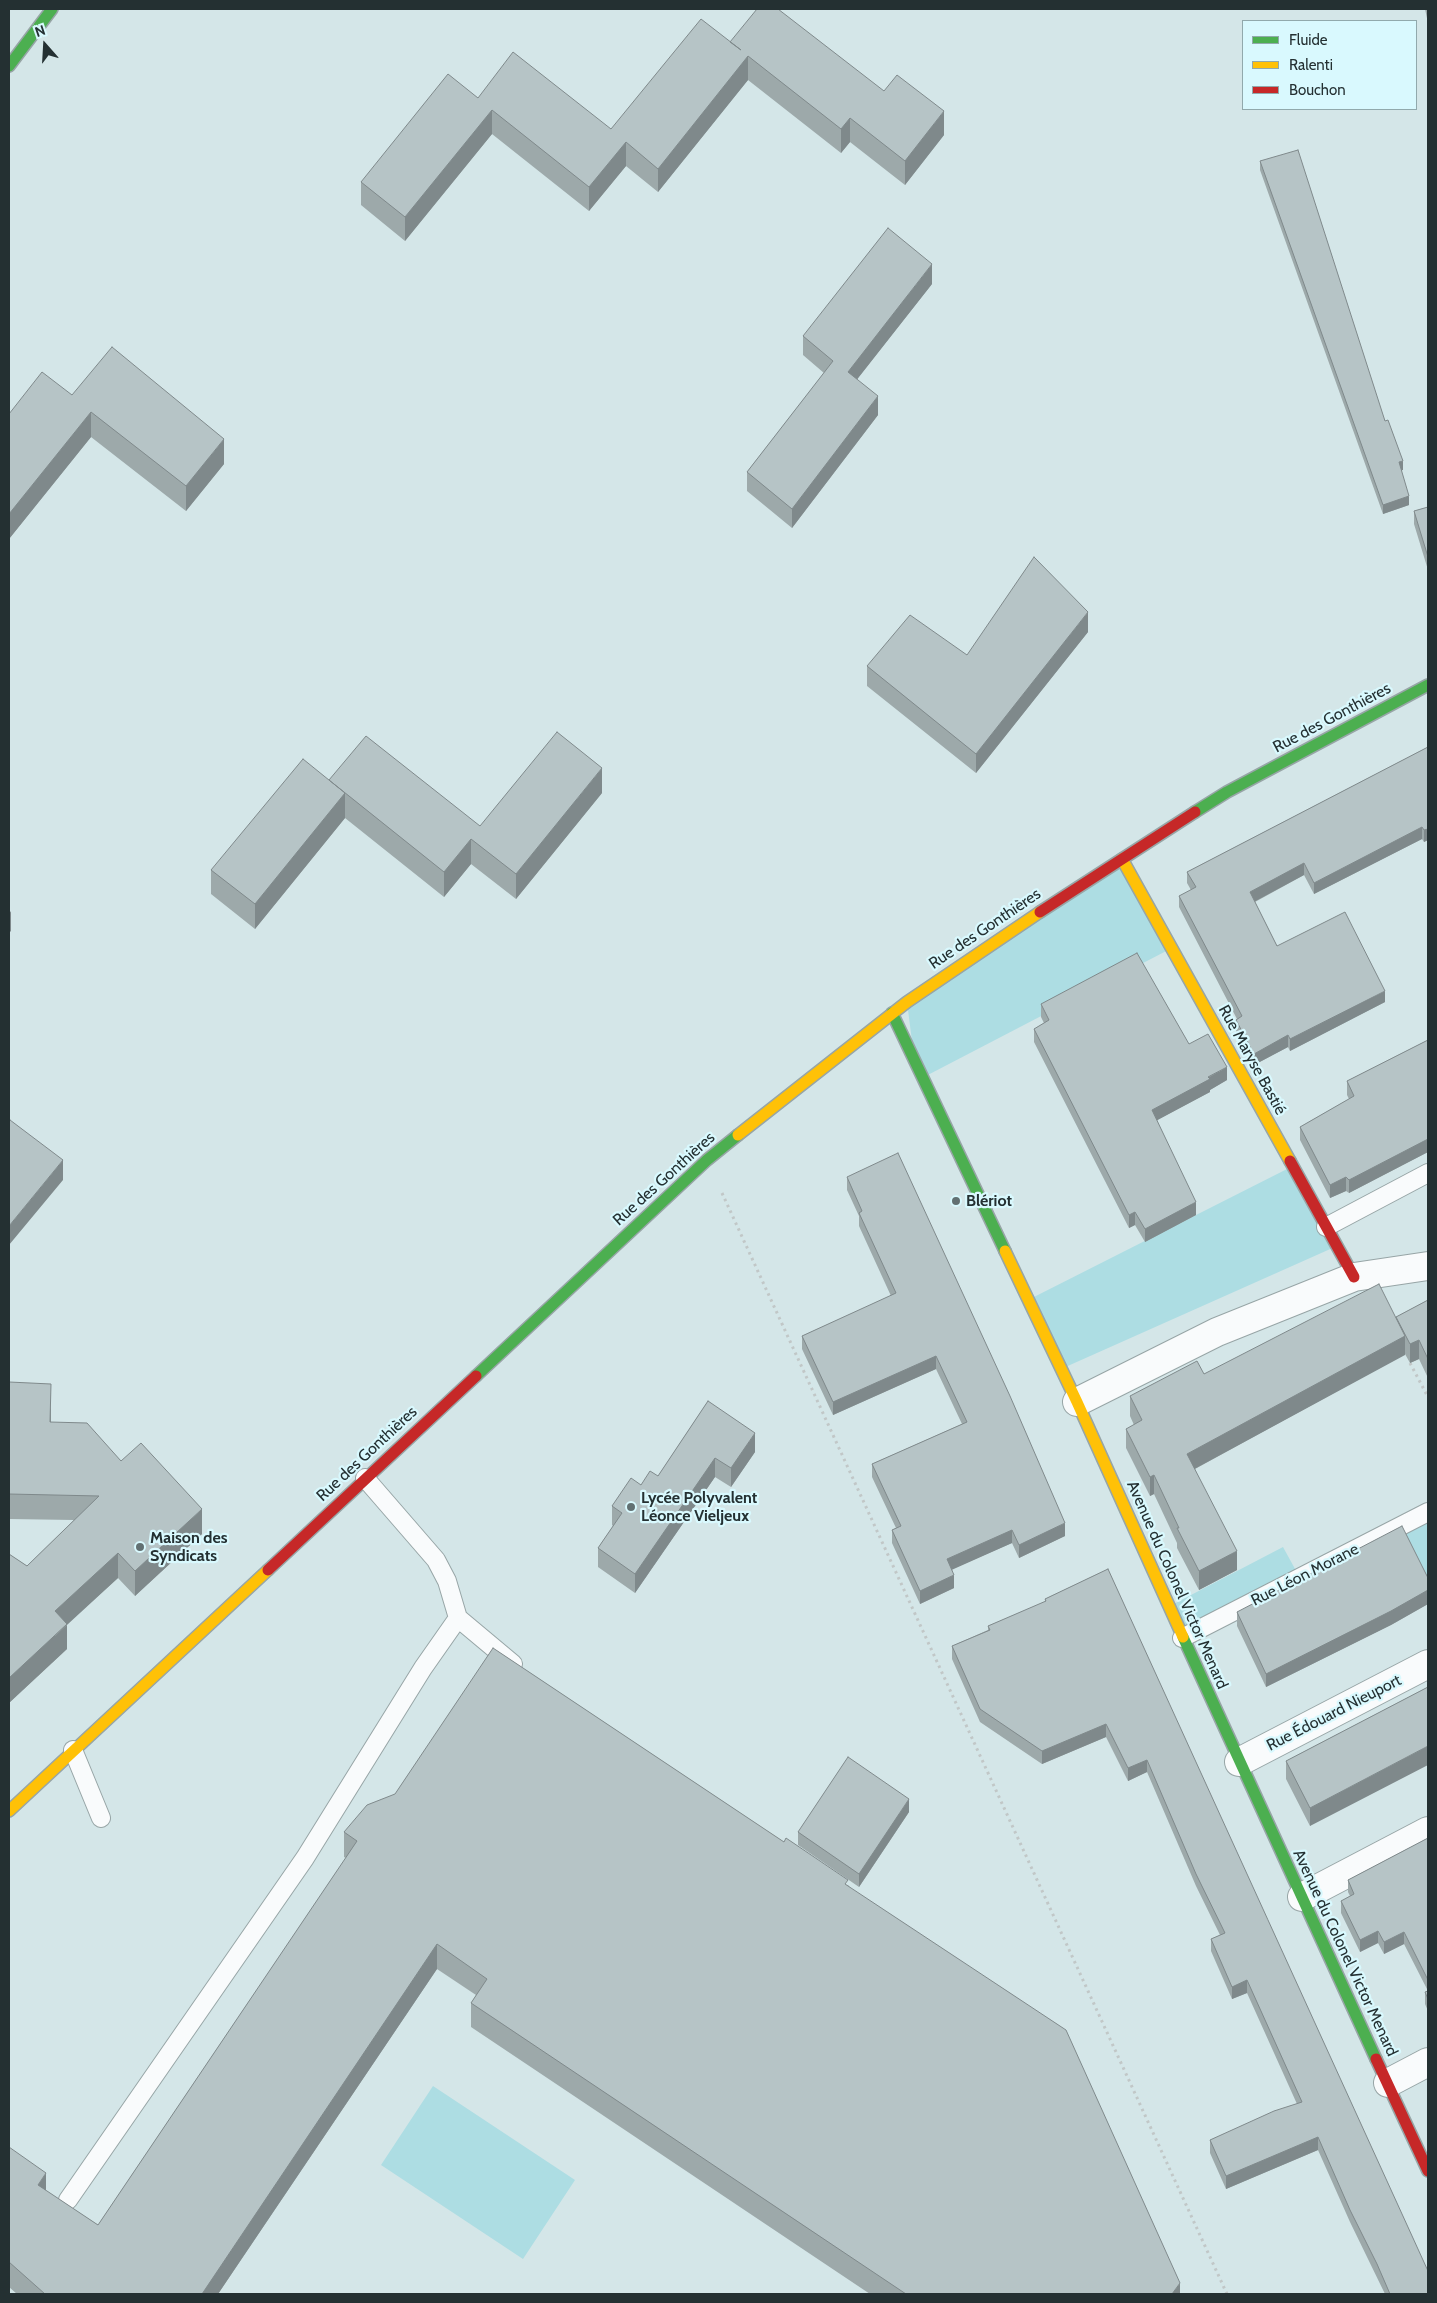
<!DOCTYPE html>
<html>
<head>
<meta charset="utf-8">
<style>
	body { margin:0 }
	#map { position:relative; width:1437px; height:2303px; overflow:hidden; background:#d4e6e8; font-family:Cabin,sans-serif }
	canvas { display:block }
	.frame { position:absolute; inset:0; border:10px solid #243032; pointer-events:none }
	.legend { position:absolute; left:1242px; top:20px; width:175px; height:90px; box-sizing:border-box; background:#d9f9fe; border:1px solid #91a9ac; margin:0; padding:6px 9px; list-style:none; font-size:15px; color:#243032 }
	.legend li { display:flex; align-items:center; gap:10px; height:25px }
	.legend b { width:25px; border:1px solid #91a9ac }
	.north { position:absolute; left:20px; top:20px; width:50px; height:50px; -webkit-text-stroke:4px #d9f9fe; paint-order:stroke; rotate:341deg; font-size:14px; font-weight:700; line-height:20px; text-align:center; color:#243032 }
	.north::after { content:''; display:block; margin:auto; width:18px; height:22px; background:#243032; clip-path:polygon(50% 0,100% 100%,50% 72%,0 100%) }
</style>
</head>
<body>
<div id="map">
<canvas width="1437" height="2303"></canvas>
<div class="frame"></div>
<ul class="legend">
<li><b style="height:6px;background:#4caf50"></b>Fluide</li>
<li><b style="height:6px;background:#ffc107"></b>Ralenti</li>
<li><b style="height:6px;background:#c62828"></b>Bouchon</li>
</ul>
<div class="north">N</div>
</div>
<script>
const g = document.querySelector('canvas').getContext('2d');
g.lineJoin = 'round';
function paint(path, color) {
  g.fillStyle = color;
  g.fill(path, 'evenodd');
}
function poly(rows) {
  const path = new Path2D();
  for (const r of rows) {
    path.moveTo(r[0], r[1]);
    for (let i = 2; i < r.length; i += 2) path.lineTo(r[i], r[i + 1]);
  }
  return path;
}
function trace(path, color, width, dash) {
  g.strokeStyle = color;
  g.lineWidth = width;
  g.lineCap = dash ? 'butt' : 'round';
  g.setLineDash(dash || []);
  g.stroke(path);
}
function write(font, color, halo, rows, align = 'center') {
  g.font = font + ' Cabin,sans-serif';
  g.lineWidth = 4.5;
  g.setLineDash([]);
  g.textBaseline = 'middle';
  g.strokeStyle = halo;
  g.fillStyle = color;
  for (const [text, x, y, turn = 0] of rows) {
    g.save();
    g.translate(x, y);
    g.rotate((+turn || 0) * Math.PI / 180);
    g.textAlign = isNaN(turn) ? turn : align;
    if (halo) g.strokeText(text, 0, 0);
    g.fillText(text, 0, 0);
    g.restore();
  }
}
paint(poly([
	[1122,859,1172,948,922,1078,915,1065,907,1002],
	[1293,1166,1337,1246,1061,1369,1028,1300],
	[1428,1512,1428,1592,1396,1528],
	[1283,1547,1300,1578,1182,1638,1168,1607],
	[433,2086,575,2180,523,2259,381,2165]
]), '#addde3');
const lane = poly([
	[1326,1227,1428,1173],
	[365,1478,436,1560,447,1581,458,1618,513,1664],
	[1182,1638,1428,1512],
	[73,1750,101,1818],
	[68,2200,305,1858,423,1668,458,1618]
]);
const street = poly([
	[1077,1402,1217,1332,1354,1277,1428,1266],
	[1239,1762,1428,1664],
	[1302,1897,1428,1831],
	[1388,2083,1428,2062]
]);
const fast = poly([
	[9,66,52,9],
	[1195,812,1227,792,1428,685],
	[892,1013,1005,1251],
	[476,1376,707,1160,738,1135],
	[1183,1637,1376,2059]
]);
const slow = poly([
	[1122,859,1290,1161],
	[738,1135,907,1002,1040,912],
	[1005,1251,1077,1402,1183,1637],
	[9,1811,268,1570]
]);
const jam = poly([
	[1040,912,1195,812],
	[1290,1161,1354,1277],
	[268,1570,476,1376],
	[1376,2059,1428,2171]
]);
trace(lane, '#97a5a6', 20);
trace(street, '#97a5a6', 30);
trace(fast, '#97a5a6', 14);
trace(slow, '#97a5a6', 14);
trace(jam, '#97a5a6', 14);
trace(poly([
	[722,1193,1227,2294],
	[1410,1363,1428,1397]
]), '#c1c7c7', 3, [2.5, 4]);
trace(lane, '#f9fbfc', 18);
trace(street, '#f9fbfc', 28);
trace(fast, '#4caf50', 11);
trace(slow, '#ffc107', 11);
trace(jam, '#c62828', 11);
paint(poly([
	[1425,9,1428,9,1428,23],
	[730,42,884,91,944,135,905,185,850,142,841,153,748,80,658,192,626,166,589,211,492,134,405,241,361,205,361,182,478,98,611,129],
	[1260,161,1385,421,1403,470,1401,470,1409,505,1383,514,1260,170],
	[932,284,857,379,878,415,792,528,747,491,747,472,824,373,803,355,803,336],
	[72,395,224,464,186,511,91,437,9,539,9,414],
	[1428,507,1428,570,1414,524,1414,511],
	[1088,632,976,773,867,686,867,666,967,655],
	[1428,747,1428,840,1424,842,1422,839,1314,894,1304,875,1255,902,1277,946,1385,1002,1290,1051,1288,1047,1254,1065,1236,1031,1236,1020,1237,1019,1179,907,1179,896,1191,890,1187,883,1187,872],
	[329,780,480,826,602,793,516,899,471,864,444,897,345,818,255,929,211,894,211,870],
	[1041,1004,1189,1044,1227,1080,1210,1090,1210,1092,1157,1120,1196,1215,1145,1242,1135,1225,1129,1228,1034,1042,1034,1029,1044,1023,1041,1017],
	[1428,1040,1428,1152,1349,1193,1346,1191,1330,1198,1300,1140,1300,1127,1349,1099,1347,1095,1347,1081],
	[847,1177,1065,1536,1019,1558,1012,1543,952,1569,954,1588,920,1604,892,1543,892,1530,896,1528,872,1477,872,1464,962,1424,936,1369,833,1415,802,1349,802,1336,891,1296,859,1226,859,1216,847,1190],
	[1428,1300,1428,1378,1419,1359,1410,1363,1405,1354,1195,1469,1237,1570,1199,1590,1177,1548,1177,1543,1154,1494,1150,1496,1126,1448,1126,1429,1134,1425,1130,1416,1130,1396,1396,1317],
	[9,1382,51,1409,51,1422,121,1461,202,1534,135,1596,118,1578,67,1624,67,1649,9,1703,9,1554,27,1566,74,1520,9,1519],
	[708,1401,755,1452,731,1487,715,1477,635,1593,598,1567,598,1548,613,1526,612,1525,612,1506,658,1476],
	[1108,1569,1428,2294,1385,2294,1350,2222,1318,2150,1226,2189,1210,2153,1210,2140,1297,2104,1247,1993,1232,1999,1211,1951,1211,1939,1220,1935,1196,1886,1147,1772,1128,1781,1106,1737,1042,1764,980,1722,952,1659,952,1646,988,1630,988,1626,1045,1602,1045,1599],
	[1428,1578,1428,1604,1391,1625,1266,1687,1237,1626,1237,1612],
	[1428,1687,1310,1826,1286,1779,1286,1761],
	[909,1812,859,1887,798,1845,798,1832],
	[344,1832,848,1885,1180,2294,870,2294,471,2027,471,2003,476,1995,437,1969,218,2294,17,2294,9,2287,9,2147,46,2191,98,2225,346,1858,344,1857],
	[1428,1838,1428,2011,1425,2004,1425,1992,1428,1991,1404,1944,1384,1954,1378,1943,1360,1952,1341,1913,1341,1901,1350,1896,1348,1892,1348,1880]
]), '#9da9aa');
paint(poly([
	[748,56,748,80,658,192,658,169],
	[492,110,492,134,405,241,405,217],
	[944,111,944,135,905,185,905,161],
	[850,118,850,142,841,153,841,129],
	[626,142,626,166,589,211,589,187],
	[932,264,932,284,848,391,848,372],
	[878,396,878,415,792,528,792,509],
	[91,412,91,437,9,539,9,514],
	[224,439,224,464,186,511,186,486],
	[1403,461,1403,470,1399,471,1399,462],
	[1409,496,1409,505,1383,514,1383,505],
	[1088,612,1088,632,976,773,976,754],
	[602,768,602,793,516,899,516,874],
	[345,793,345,818,255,929,255,904],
	[1422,827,1422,839,1314,894,1314,883],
	[1428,829,1428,840,1424,842,1424,830],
	[471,839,471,864,444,897,444,872],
	[1304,863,1304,875,1250,904,1250,892],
	[11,911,11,931,9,933,9,914],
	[1385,991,1385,1002,1290,1051,1290,1039],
	[1288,1035,1288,1047,1254,1065,1254,1054],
	[1227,1067,1227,1080,1210,1090,1210,1092,1152,1123,1152,1110],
	[1428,1139,1428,1152,1349,1193,1349,1180],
	[63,1160,63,1180,9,1245,9,1226],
	[1346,1177,1346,1191,1330,1198,1330,1185],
	[1196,1202,1196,1215,1145,1242,1145,1229],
	[1135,1212,1135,1225,1129,1228,1129,1215],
	[1405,1336,1405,1355,1187,1473,1187,1454],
	[1419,1340,1419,1359,1410,1363,1410,1344],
	[936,1356,936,1369,833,1415,833,1402],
	[51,1384,51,1409,50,1447,50,1422],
	[755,1433,755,1452,731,1487,731,1468],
	[715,1458,715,1477,635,1593,635,1574],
	[1154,1475,1154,1494,1150,1496,1150,1477],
	[202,1509,202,1534,135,1596,135,1571],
	[1065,1523,1065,1536,1019,1558,1019,1545],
	[1012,1530,1012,1543,947,1572,947,1559],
	[1237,1551,1237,1570,1199,1590,1199,1571],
	[118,1553,118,1578,55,1636,55,1611],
	[954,1575,954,1588,920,1604,920,1591],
	[1428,1590,1428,1604,1391,1625,1266,1687,1266,1674],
	[67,1624,67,1649,9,1703,9,1678],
	[1106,1724,1106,1737,1042,1764,1042,1751],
	[1428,1746,1428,1765,1310,1826,1310,1808],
	[1147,1760,1147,1772,1128,1781,1128,1768],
	[909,1799,909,1812,859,1887,859,1874],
	[1378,1931,1378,1943,1360,1952,1360,1940],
	[1404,1932,1404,1944,1384,1954,1384,1942],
	[437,1944,437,1969,218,2294,202,2294],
	[1247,1980,1247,1993,1232,1999,1232,1987],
	[1318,2137,1318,2150,1226,2189,1226,2176],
	[46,2173,46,2197,38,2185],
	[1180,2283,1180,2294,1172,2294]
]), '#7f898b');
const building = poly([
	[757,9,778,9,884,91,897,75,944,111,905,161,850,118,841,129,748,56,658,169,626,142,589,187,492,110,405,217,361,182,448,74,478,98,513,52,611,129,701,19,741,50,730,42,757,9],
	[1298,150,1385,421,1388,420,1403,461,1399,462,1409,496,1383,505,1260,161,1298,150],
	[888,228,932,264,848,372,878,396,792,509,747,472,833,361,803,336,888,228],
	[112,347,224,439,186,486,91,412,9,514,9,414,42,372,72,395,112,347],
	[1428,507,1428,557,1414,511,1428,507],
	[1034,557,1088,612,976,754,867,666,910,615,967,655,1034,557],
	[557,732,602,768,516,874,471,839,444,872,329,780,366,736,480,826,557,732],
	[1428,747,1428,829,1424,830,1422,827,1314,883,1304,863,1250,892,1277,946,1345,912,1385,991,1290,1039,1288,1035,1254,1054,1236,1020,1242,1016,1179,896,1196,887,1187,872,1428,747],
	[303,759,345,793,255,904,211,870,303,759],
	[1137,953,1189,1044,1208,1034,1227,1067,1208,1077,1210,1079,1152,1110,1196,1202,1145,1229,1135,1212,1129,1215,1034,1029,1049,1020,1041,1004,1137,953],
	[1428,1040,1428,1139,1349,1180,1346,1177,1330,1185,1300,1127,1354,1096,1347,1081,1428,1040],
	[10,1120,63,1160,9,1226,9,1122,10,1120],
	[898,1153,1010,1396,1065,1523,1019,1545,1012,1530,947,1559,954,1575,920,1591,892,1530,901,1526,872,1464,967,1422,936,1356,833,1402,802,1336,896,1293,859,1213,862,1211,847,1177,898,1153],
	[1379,1284,1405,1336,1187,1454,1237,1551,1199,1571,1177,1528,1179,1528,1154,1475,1150,1477,1126,1429,1142,1420,1130,1396,1197,1361,1204,1374,1379,1284],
	[1428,1300,1428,1359,1419,1340,1410,1344,1396,1317,1428,1300],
	[9,1382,51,1384,50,1422,87,1423,121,1461,141,1443,202,1509,135,1571,118,1553,55,1611,67,1624,9,1678,9,1554,27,1566,99,1496,9,1494,9,1382],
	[708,1401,755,1433,731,1468,715,1458,635,1574,598,1548,622,1513,612,1506,631,1478,641,1485,650,1471,658,1476,708,1401],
	[1402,1526,1428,1578,1428,1590,1391,1611,1266,1674,1237,1612,1402,1526],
	[1108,1569,1428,2271,1428,2294,1390,2294,1377,2264,1350,2210,1318,2137,1226,2176,1210,2140,1274,2111,1302,2102,1247,1980,1232,1987,1211,1939,1225,1933,1196,1874,1147,1760,1128,1768,1106,1724,1042,1751,980,1709,952,1646,990,1630,988,1626,1046,1601,1045,1599,1108,1569],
	[493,1648,784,1842,786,1838,848,1880,845,1884,1066,2030,1180,2283,1172,2294,906,2294,471,2003,487,1979,437,1944,202,2294,45,2294,9,2262,9,2147,46,2173,38,2185,98,2225,357,1841,344,1832,367,1805,395,1794,493,1648],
	[1428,1687,1428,1746,1310,1808,1286,1761,1428,1687],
	[848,1757,909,1799,859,1874,798,1832,848,1757],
	[1428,1838,1428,1980,1404,1932,1384,1942,1378,1931,1360,1940,1341,1901,1354,1894,1348,1880,1428,1838],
	[1428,1991,1428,1999,1425,1992,1428,1991]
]);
paint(building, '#b6c4c6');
trace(building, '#7f898b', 1);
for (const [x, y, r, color] of [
	[956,1201,5,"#627072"],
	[631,1507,5,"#627072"],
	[140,1547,5,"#627072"]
]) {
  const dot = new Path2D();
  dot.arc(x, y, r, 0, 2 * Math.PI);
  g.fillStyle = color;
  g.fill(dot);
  trace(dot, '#d9f9fe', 2);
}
write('16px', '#243032', '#d9f9fe', [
	["Rue des Gonthières",1332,718,-28],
	["Rue des Gonthières",985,929,-34],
	["Rue Maryse Bastié",1252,1060,61],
	["Rue des Gonthières",664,1179,-42],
	["Rue des Gonthières",367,1454,-43],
	["Rue Léon Morane",1305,1575,-27],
	["Avenue du Colonel Victor Menard",1177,1585,66],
	["Rue Édouard Nieuport",1334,1713,-27],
	["Avenue du Colonel Victor Menard",1345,1953,65]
]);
write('bold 16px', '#243032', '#d9f9fe', [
	["Blériot",966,1201],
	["Lycée Polyvalent",641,1498],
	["Léonce Vieljeux",641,1516],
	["Maison des",150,1538],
	["Syndicats",150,1556]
], 'left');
</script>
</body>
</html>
